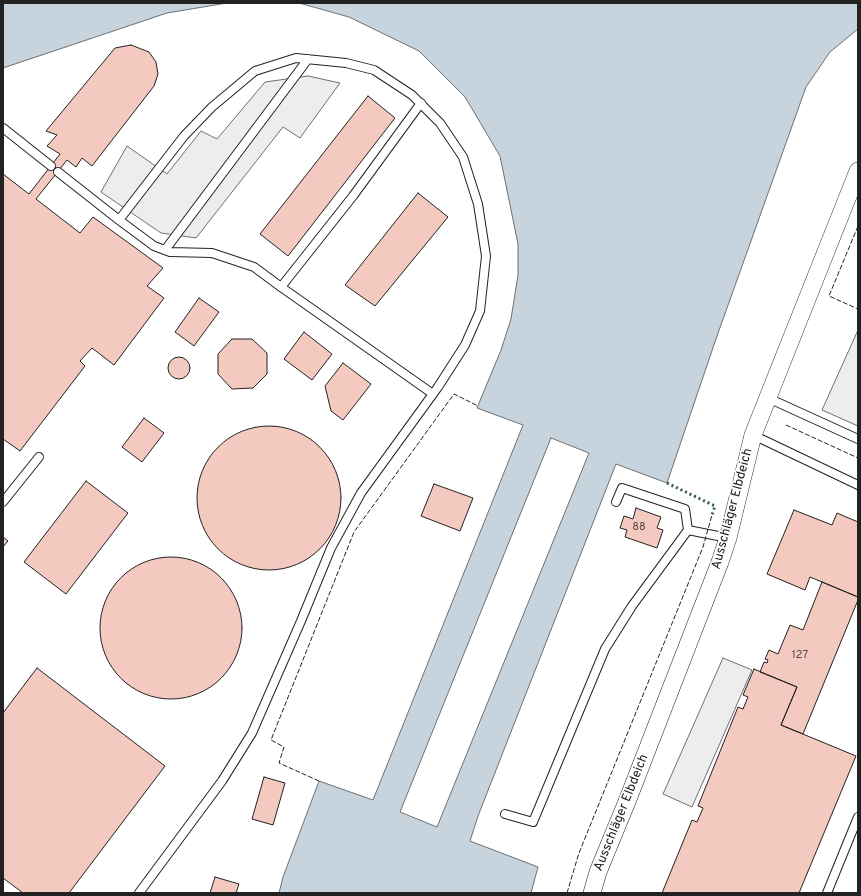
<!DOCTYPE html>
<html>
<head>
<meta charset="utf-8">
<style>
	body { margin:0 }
	#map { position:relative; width:861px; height:896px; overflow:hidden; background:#fff; font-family:Overpass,sans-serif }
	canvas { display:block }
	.frame { position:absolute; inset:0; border:4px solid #222; pointer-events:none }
</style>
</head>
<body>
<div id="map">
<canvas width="861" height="896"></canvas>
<div class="frame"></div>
</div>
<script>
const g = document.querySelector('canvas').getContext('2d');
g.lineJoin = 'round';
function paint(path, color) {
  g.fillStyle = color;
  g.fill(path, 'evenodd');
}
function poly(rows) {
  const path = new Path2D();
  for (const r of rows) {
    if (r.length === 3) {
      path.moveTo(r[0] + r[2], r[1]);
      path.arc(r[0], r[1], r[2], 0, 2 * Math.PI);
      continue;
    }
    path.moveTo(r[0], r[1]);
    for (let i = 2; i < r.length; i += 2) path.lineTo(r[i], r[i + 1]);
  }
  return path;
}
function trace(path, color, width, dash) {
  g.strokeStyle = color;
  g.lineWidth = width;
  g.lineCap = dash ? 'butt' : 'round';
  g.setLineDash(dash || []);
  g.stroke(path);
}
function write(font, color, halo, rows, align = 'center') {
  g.font = font + ' Overpass,sans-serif';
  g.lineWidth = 3;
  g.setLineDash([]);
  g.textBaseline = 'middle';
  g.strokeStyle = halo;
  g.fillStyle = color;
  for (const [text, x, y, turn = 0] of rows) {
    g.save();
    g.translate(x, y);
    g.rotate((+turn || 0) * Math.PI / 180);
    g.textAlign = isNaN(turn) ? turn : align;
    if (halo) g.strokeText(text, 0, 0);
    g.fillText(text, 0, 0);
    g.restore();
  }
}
const parking = poly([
	[308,76,340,83,300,138,283,127,196,238,161,233,101,192,127,146,167,174,201,131,217,139,265,82,308,76],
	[858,330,858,426,822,410,858,330],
	[723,658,752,670,692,807,663,794,723,658]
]);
paint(parking, '#ededed');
trace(parking, '#6f6f6f', 1);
const water = poly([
	[3,3,227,3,167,13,3,68,3,3],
	[299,3,858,3,858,29,830,52,806,87,717,336,667,483,616,464,478,816,470,841,538,867,531,893,279,893,283,877,319,781,373,800,523,425,477,408,501,350,511,319,518,275,518,244,500,156,465,97,419,51,349,17,299,3],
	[551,438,589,453,437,827,400,812,551,438]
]);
paint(water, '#c7d3dd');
trace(water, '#6f6f6f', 1);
const building = poly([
	[131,45,149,52,156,62,158,74,154,86,92,166,82,158,76,167,67,160,36,199,80,233,93,217,163,268,147,286,164,298,114,365,92,348,80,361,85,366,20,451,3,439,3,174,29,194,60,154,47,146,57,135,46,131,115,48,131,45],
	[368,96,395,118,288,256,260,234,368,96],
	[418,193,448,217,375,306,345,285,418,193],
	[199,298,219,312,194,346,175,332,199,298],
	[304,332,332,354,312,380,284,359,304,332],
	[232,339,252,339,267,353,267,374,253,388,232,389,218,374,218,354,232,339],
	[179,368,11],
	[343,363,371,384,343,420,331,411,325,386,343,363],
	[144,418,164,433,142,462,122,447,144,418],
	[269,498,72],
	[86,481,128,513,66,594,24,562,86,481],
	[434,484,473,498,460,531,421,516,434,484],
	[636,508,661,517,657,528,663,530,657,548,625,537,627,530,620,528,624,516,633,519,636,508],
	[794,510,832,525,837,513,858,522,858,597,810,577,805,590,767,574,794,510],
	[3,537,8,541,3,547,3,537],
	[171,628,71],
	[822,582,858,597,858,600,803,734,781,725,797,687,760,672,764,662,767,663,768,660,765,659,769,650,778,654,790,625,803,630,822,582],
	[37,668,165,766,69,893,23,893,3,878,3,713,37,668],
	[754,669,797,687,781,725,856,756,799,893,662,893,692,820,697,822,703,808,698,806,738,707,743,709,748,697,743,695,754,669],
	[264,777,285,783,273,825,252,819,264,777],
	[215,877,239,884,236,893,210,893,215,877]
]);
paint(building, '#f3c9c0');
trace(building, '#222', 1);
const lane = poly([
	[421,103,353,196,281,287,433,394],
	[3,128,51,166],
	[58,172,119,220,184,136,212,107,255,71,296,58,346,63,374,70,412,95,440,123,463,157,478,204,486,256,480,311,465,345,438,387,361,493,331,548,301,621,252,733,222,781,139,893],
	[119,220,154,246,170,252,212,253,254,267,281,287],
	[165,250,308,59],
	[768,398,858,439],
	[753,435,858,485],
	[3,502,39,457],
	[616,502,622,488,685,509,688,530],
	[505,814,533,822,605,649,632,606,688,530,728,538],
	[827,893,858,817]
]);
const street = poly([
	[592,893,598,872,628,799,720,562,728,538,753,435,858,171]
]);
trace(lane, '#222', 10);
trace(street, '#222', 18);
trace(lane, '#fff', 8);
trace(street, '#fff', 17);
trace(poly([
	[667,483,715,506,712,515]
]), '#2f5e38', 3, [2, 3]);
trace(poly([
	[858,226,829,296,858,309],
	[786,425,858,458],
	[319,781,279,763,284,747,271,740,354,532,454,394,478,406],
	[567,893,579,853,703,547,712,515]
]), '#222', 1, [5, 2]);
write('11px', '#564c4a', null, [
	["88",639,528],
	["127",800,656]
]);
write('13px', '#222', '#fff', [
	["Ausschläger Elbdeich",733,509,-75],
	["Ausschläger Elbdeich",622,813,-68]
]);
</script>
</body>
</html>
